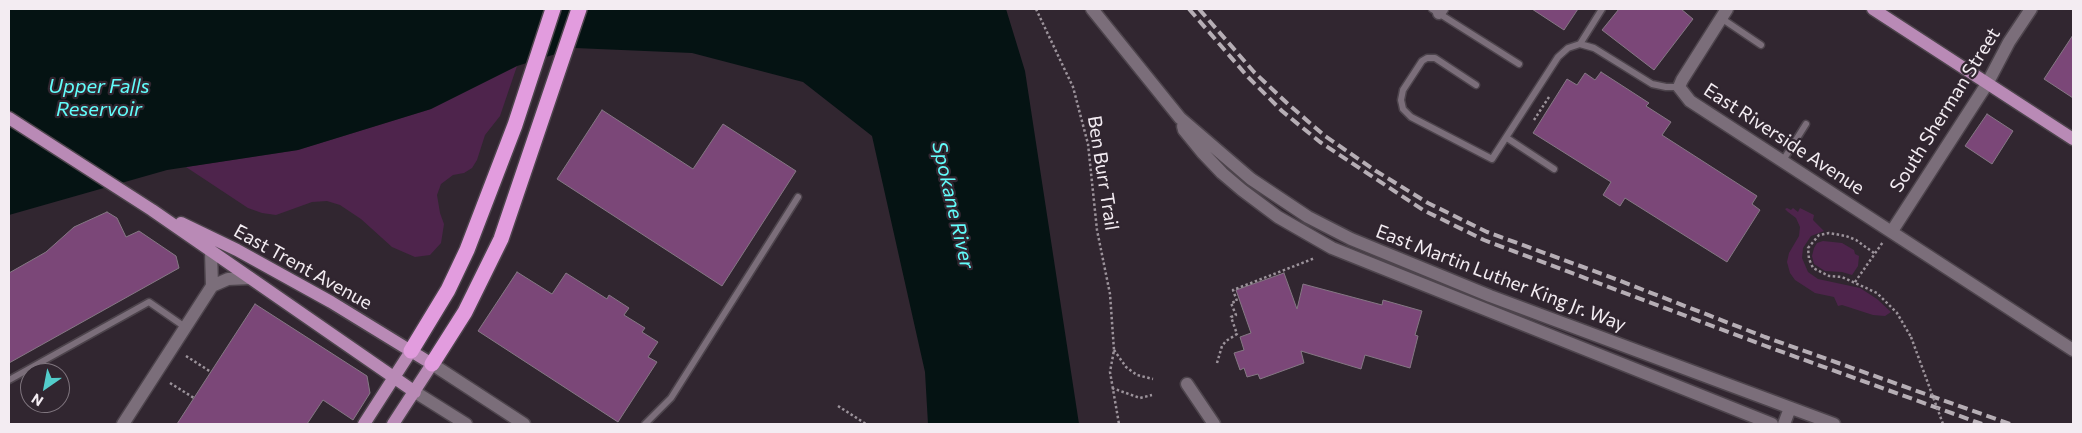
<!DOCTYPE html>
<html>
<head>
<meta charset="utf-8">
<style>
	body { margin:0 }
	#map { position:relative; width:2082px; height:433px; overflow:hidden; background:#312630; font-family:Commissioner,sans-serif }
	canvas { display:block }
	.frame { position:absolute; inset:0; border:10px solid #f3ecf2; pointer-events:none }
	.north { position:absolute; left:20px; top:363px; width:50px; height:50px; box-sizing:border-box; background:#312630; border:1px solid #7f757e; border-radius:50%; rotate:213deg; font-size:14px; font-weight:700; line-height:20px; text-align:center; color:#f3ecf2 }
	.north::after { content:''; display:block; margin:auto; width:18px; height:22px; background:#53cdcb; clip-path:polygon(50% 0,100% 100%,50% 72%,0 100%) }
</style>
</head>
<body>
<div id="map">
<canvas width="2082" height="433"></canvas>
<div class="frame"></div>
<div class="north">N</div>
</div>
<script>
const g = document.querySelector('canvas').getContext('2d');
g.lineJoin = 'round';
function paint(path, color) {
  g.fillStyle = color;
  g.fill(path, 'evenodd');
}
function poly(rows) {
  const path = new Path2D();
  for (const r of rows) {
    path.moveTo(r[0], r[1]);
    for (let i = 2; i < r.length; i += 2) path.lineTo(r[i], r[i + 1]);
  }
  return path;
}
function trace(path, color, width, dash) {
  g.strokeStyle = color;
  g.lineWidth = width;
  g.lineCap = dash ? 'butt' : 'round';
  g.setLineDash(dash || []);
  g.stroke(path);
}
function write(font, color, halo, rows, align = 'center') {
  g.font = font + ' Commissioner,sans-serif';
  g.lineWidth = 4.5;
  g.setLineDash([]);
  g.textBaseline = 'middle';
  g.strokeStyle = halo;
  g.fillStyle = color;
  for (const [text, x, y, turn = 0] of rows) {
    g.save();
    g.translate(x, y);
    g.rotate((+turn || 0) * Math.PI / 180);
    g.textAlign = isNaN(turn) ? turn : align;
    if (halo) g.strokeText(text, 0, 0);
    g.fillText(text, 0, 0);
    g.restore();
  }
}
paint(poly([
	[517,66,500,116,485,135,477,160,472,168,464,173,453,175,441,184,437,195,440,213,444,224,441,243,430,255,415,257,392,247,361,219,340,205,327,201,312,202,276,215,262,213,248,208,186,167,298,150,431,109],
	[1787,208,1791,210,1793,208,1798,212,1800,208,1814,215,1813,220,1824,231,1811,236,1803,248,1802,258,1808,272,1818,279,1860,288,1877,299,1891,312,1885,316,1873,315,1842,305,1838,306,1834,297,1815,293,1795,280,1790,273,1787,262,1789,253,1799,236,1800,227,1796,218,1788,212,1785,209],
	[1823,241,1842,243,1854,250,1855,254,1859,256,1858,266,1852,275,1842,272,1825,271,1814,264,1812,256,1814,248,1817,243]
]), '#4e244c');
paint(poly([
	[9,9,1006,9,1025,71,1079,424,928,424,925,372,872,136,803,82,692,53,575,48,517,66,431,109,298,150,167,170,9,215]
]), '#051313');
const building = poly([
	[1532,9,1578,9,1564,30,1532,9],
	[1619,9,1681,9,1693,19,1654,70,1602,30,1619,9],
	[2073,35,2073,98,2044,79,2073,35],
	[1601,72,1649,103,1646,106,1671,122,1662,135,1757,196,1752,204,1760,210,1727,262,1625,198,1620,206,1603,195,1611,182,1533,133,1567,79,1577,85,1585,73,1595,80,1601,72],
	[602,110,693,169,723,124,796,171,722,286,557,179,602,110],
	[1987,114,2013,131,1992,164,1965,146,1987,114],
	[107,212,117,218,126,237,139,231,176,256,179,268,9,363,9,273,46,252,74,227,107,212],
	[517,272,552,294,566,273,607,299,609,295,629,308,624,315,645,328,642,332,658,342,648,357,657,362,618,422,478,331,517,272],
	[1284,273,1297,309,1303,284,1382,305,1383,300,1422,311,1415,335,1418,336,1410,368,1365,355,1361,369,1301,351,1304,363,1260,379,1258,374,1247,377,1244,368,1240,370,1234,353,1244,350,1240,337,1251,333,1236,290,1284,273],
	[255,304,367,376,370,393,353,420,323,400,307,424,177,424,255,304]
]);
paint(building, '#7b4778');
trace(building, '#857884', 1);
const service = poly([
	[1432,9,1519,64],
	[1721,18,1761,45],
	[1580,44,1602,9],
	[1476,85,1435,58,1427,58,1422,61,1403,90,1401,100,1403,109,1411,117,1492,159,1558,57,1568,48,1580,44,1594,48,1652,84,1666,87,1679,87],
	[1507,138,1554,169],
	[1782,162,1806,124],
	[9,380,149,302,185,327],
	[645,424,671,398,798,197]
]);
const minor = poly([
	[1727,9,1682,80,1679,87,1690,101,2073,350],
	[1439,13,1442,9],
	[1892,231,1987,84],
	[212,286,228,279,250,278],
	[1187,384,1214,424],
	[123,424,212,286,211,251]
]);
const tertiary = poly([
	[1092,9,1180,118,1251,179,1308,217,1351,239,1490,296,1834,424],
	[1987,84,2009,42,2031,9],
	[1183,126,1184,130,1202,152,1222,173,1242,190,1278,217,1332,248,1772,424],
	[1784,424,1790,408]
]);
const secondary = poly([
	[432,364,524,424],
	[415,392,466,424]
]);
const primary = poly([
	[1873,9,2073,139],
	[9,118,152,210,415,392],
	[181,223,237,250,331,302,432,364,393,424],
	[364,424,411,351]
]);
const motorway = poly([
	[411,351,448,290,467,250,515,125,553,9],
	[432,364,465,312,501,239,579,9]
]);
trace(service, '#4d444c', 9);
trace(minor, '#4d444c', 15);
trace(tertiary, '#4d444c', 15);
trace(secondary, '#4d444c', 15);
trace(primary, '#4d444c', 15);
trace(motorway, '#4d444c', 18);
trace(poly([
	[1036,9,1073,87,1088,144,1097,230,1110,294,1114,350,1110,372,1119,424],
	[1534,120,1549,97],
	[1874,253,1856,240,1846,236,1829,233,1819,235,1808,248,1809,259,1813,268,1829,276,1842,277,1877,293,1897,313,1911,337],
	[1855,282,1883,242],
	[1114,350,1126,367,1137,375,1153,379],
	[186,356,211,372],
	[1217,363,1222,346,1226,341,1237,334,1231,317,1236,315,1231,303,1237,301,1233,290,1315,258],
	[170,383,194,398],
	[1112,388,1140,398,1152,395],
	[838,406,866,424]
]), '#9c939b', 2.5, [2.5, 2.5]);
trace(service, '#7b6e7a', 6);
trace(minor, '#7b6e7a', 12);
trace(tertiary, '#7b6e7a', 12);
trace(secondary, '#7b6e7a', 12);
trace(primary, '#b98ab6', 12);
trace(motorway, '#e29cde', 15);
trace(poly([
	[1189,9,1248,77,1282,111,1320,142,1423,210,1484,240,1763,345,1982,424],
	[1199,9,1254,72,1288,104,1325,136,1376,171,1428,203,1487,232,1605,275,1765,337,2010,424]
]), '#b6aeb5', 4, [10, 5]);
trace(poly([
	[1911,337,1943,424]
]), '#9c939b', 2.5, [2.5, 2.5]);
write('19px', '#f3ecf2', '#312630', [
	["South Sherman Street",1945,110,-58],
	["East Riverside Avenue",1784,139,33],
	["Ben Burr Trail",1103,173,81],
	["East Trent Avenue",303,267,29],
	["East Martin Luther King Jr. Way",1501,278,21]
]);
write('italic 20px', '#62fdfb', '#312630', [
	["Upper Falls",99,86],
	["Reservoir",99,109],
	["Spokane River",953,205,77]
]);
</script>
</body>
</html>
